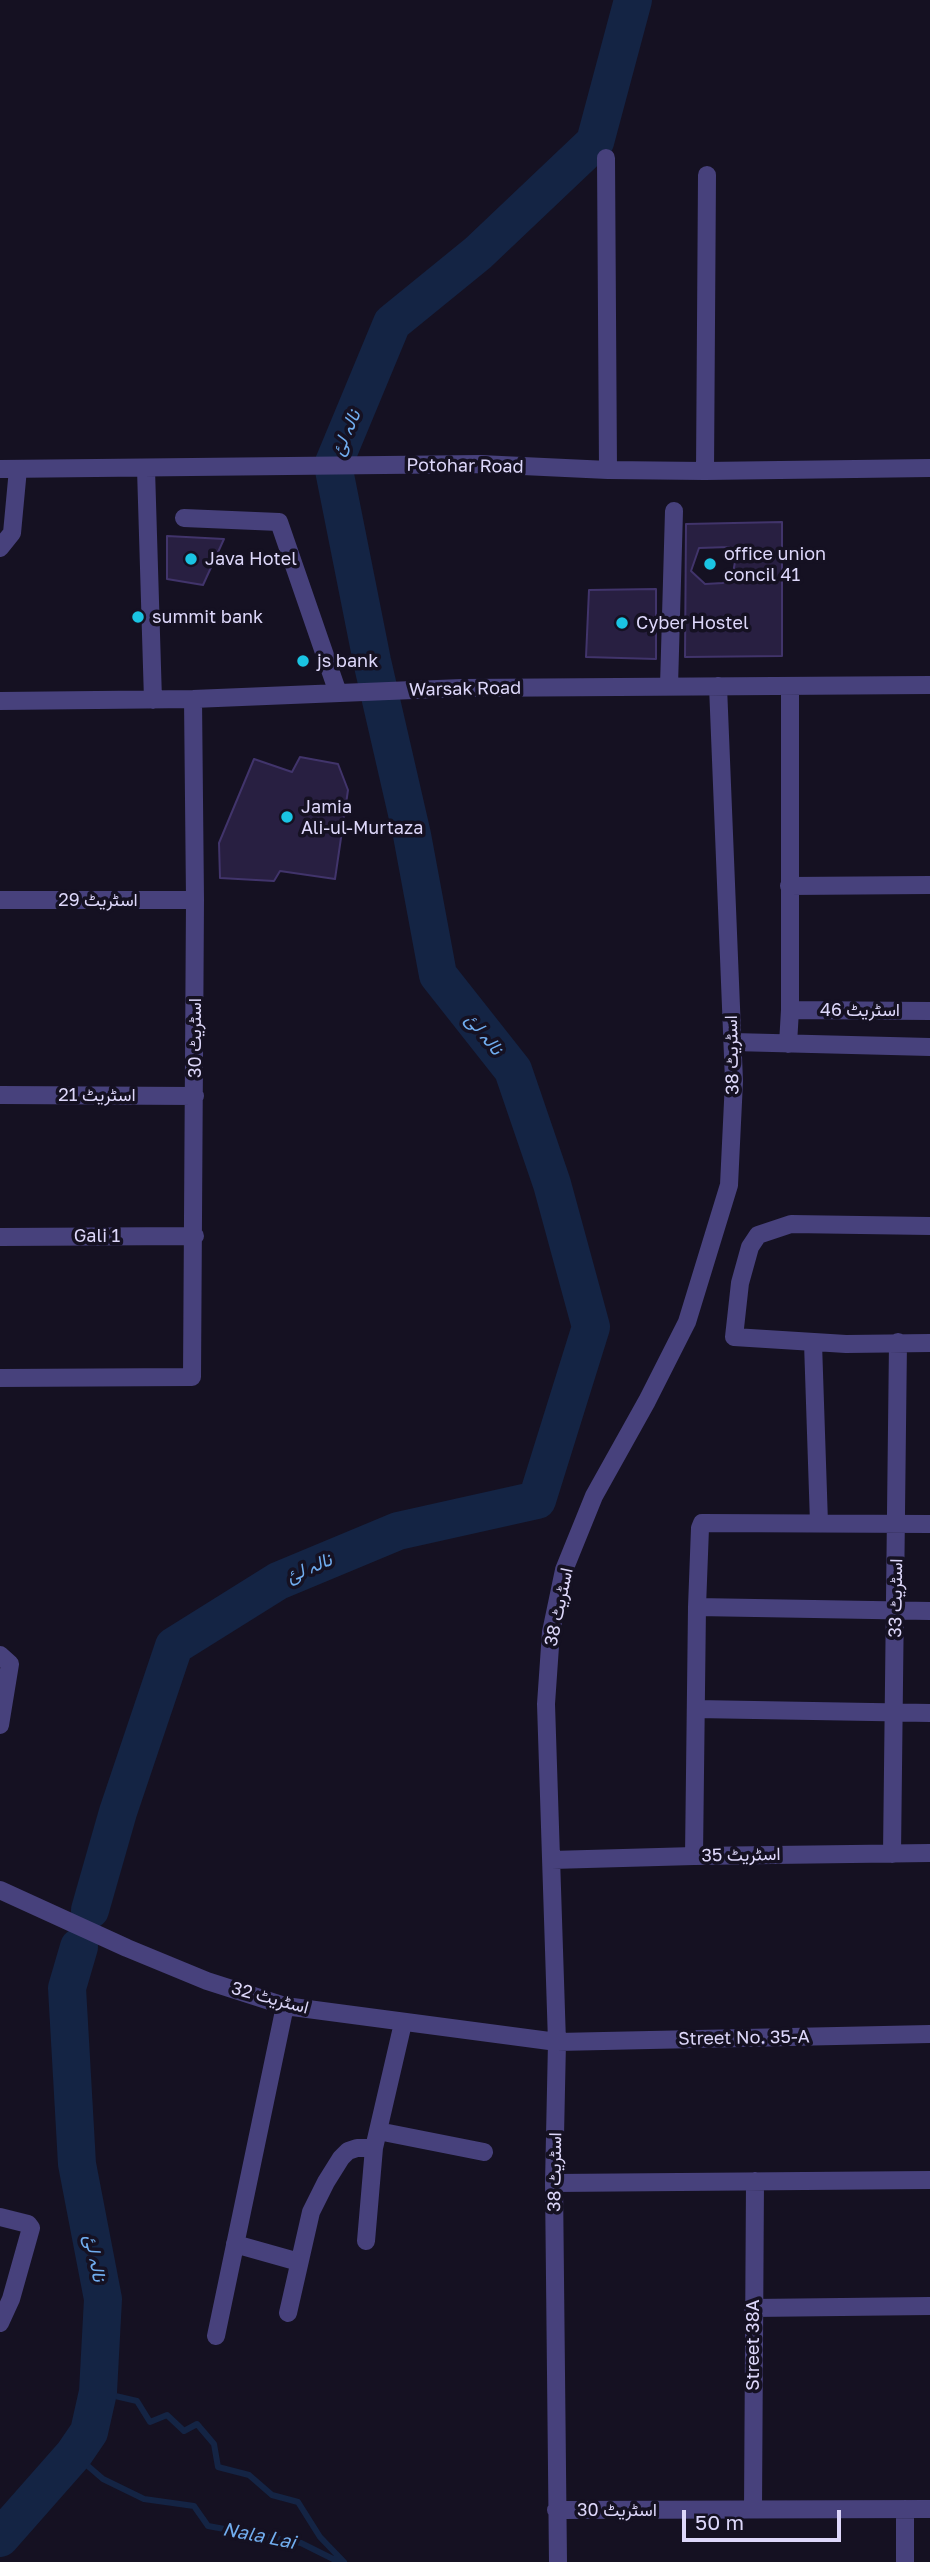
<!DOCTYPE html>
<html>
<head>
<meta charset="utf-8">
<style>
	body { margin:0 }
	#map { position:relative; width:930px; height:2562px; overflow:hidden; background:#151122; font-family:"Golos Text",sans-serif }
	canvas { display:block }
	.scale { position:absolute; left:682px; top:2510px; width:159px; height:32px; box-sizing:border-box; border:4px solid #ddd7fa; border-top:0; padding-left:9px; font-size:21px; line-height:24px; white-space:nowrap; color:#ddd7fa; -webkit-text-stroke:5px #151122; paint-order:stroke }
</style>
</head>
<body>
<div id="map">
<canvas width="930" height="2562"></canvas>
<div class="scale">50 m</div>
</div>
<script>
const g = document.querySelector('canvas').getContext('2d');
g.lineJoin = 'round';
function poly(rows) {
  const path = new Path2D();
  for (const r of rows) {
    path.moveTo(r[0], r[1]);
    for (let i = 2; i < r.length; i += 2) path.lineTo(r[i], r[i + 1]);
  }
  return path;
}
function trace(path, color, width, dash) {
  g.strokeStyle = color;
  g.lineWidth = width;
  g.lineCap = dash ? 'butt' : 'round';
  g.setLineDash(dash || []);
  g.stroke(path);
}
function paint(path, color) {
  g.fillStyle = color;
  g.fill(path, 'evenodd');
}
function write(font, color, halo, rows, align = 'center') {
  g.font = font + ' "Golos Text",Vazirmatn,sans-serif';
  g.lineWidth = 7;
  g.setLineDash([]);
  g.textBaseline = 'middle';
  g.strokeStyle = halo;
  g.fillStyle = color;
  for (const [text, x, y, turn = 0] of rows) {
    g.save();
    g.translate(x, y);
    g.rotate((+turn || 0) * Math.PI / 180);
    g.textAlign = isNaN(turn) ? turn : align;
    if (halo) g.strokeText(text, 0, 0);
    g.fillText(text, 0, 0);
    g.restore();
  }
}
trace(poly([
	[98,2392,137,2401,150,2422,167,2415,184,2431,197,2424,214,2444,218,2467,249,2475,272,2495,298,2502,320,2537,344,2562],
	[74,2454,103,2479,144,2499,194,2506,208,2526,301,2543,339,2562]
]), '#142444', 6);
trace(poly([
	[90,1910,118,1812,174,1646,278,1581,398,1531,537,1500,591,1327,552,1184,513,1070,438,975,412,835,372,661,333,465,392,323,478,253,595,142,633,0],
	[0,2538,74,2454,89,2432,98,2392,103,2299,77,2164,67,1988,79,1947]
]), '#142444', 38);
const building = poly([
	[782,522,782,656,685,657,686,524,782,522],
	[167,536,224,539,203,585,167,579,167,536],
	[729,547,735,562,733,573,723,583,705,584,691,571,699,548,729,547],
	[656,589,656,659,586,657,589,590,656,589],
	[300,757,338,764,348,790,335,879,280,871,274,881,220,878,219,843,254,759,292,772,300,757]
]);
paint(building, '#281f41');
trace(building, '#41346b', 2);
trace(poly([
	[606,158,608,470],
	[0,469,480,464,608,470,705,471,930,468],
	[146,469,153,700],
	[705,471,707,175],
	[184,518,279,522,338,693],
	[0,548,12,533,18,469],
	[669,686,674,511],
	[0,701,193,699,462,688,930,685],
	[789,886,930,885],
	[0,900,195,900],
	[790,1010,930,1011],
	[733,1042,930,1047],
	[788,1044,790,1010,790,686],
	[0,1095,195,1096],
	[930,1226,791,1224,758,1235,750,1247,740,1283,734,1337,846,1344,930,1343],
	[0,1237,195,1236],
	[813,1343,819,1523],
	[0,1378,192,1377,195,900,193,699],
	[697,1607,930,1611],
	[0,1655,10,1664,0,1725],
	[696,1709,930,1713],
	[892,1854,898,1342],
	[694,1856,697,1607,700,1528,702,1523,930,1524],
	[552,1860,694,1856,930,1853],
	[0,1890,127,1948,207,1981,285,2006,557,2042,930,2034],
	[378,2131,484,2152],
	[554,2183,930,2180],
	[0,2217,28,2224,31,2228,11,2299,0,2323],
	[366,2241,374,2148,403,2023],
	[235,2244,299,2262],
	[753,2308,930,2306],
	[288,2313,311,2212,326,2182,341,2158,348,2151,357,2148,374,2148],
	[216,2336,285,2006],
	[753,2509,755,2181],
	[905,2509,905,2562],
	[556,2510,930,2509],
	[558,2562,554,2183,557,2042,546,1704,551,1632,564,1570,594,1496,647,1401,687,1322,729,1185,734,1081,718,686]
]), '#47417c', 18);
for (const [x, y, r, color] of [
	[191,559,7,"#1ac4e3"],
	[710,564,7,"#1ac4e3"],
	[138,617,7,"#1ac4e3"],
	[622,623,7,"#1ac4e3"],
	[303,661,7,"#1ac4e3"],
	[287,817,7,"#1ac4e3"]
]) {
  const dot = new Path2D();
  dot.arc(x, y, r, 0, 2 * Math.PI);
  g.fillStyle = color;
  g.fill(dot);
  trace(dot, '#151122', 2.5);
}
write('18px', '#ddd7fa', '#151122', [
	["Potohar Road",465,466,1],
	["Warsak Road",465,689,-1],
	["اسٹریٹ 29",98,900],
	["اسٹریٹ 46",860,1010],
	["اسٹریٹ 30",195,1038,-90],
	["اسٹریٹ 38",732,1055,-91],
	["اسٹریٹ 21",97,1095],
	["Gali 1",97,1236],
	["اسٹریٹ 33",896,1598,-89],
	["اسٹریٹ 38",559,1607,-78],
	["اسٹریٹ 35",741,1855,-1],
	["اسٹریٹ 32",270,1998,15],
	["Street No. 35-A",744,2038,-1],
	["اسٹریٹ 38",555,2172,-89],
	["Street 38A",753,2345,-90],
	["اسٹریٹ 30",617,2510]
]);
write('18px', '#ddd7fa', '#151122', [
	["office union",724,554],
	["concil 41",724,575],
	["Java Hotel",205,559],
	["summit bank",152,617],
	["Cyber Hostel",636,623],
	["js bank",317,661],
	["Jamia",301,807],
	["Ali-ul-Murtaza",301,828]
], 'left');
write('italic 19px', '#71adef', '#151122', [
	["نالہ لئ",346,433,-67],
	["نالہ لئ",484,1034,51],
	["نالہ لئ",309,1568,-23],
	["نالہ لئ",95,2258,79],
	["Nala Lai",259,2536,11]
]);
</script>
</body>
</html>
